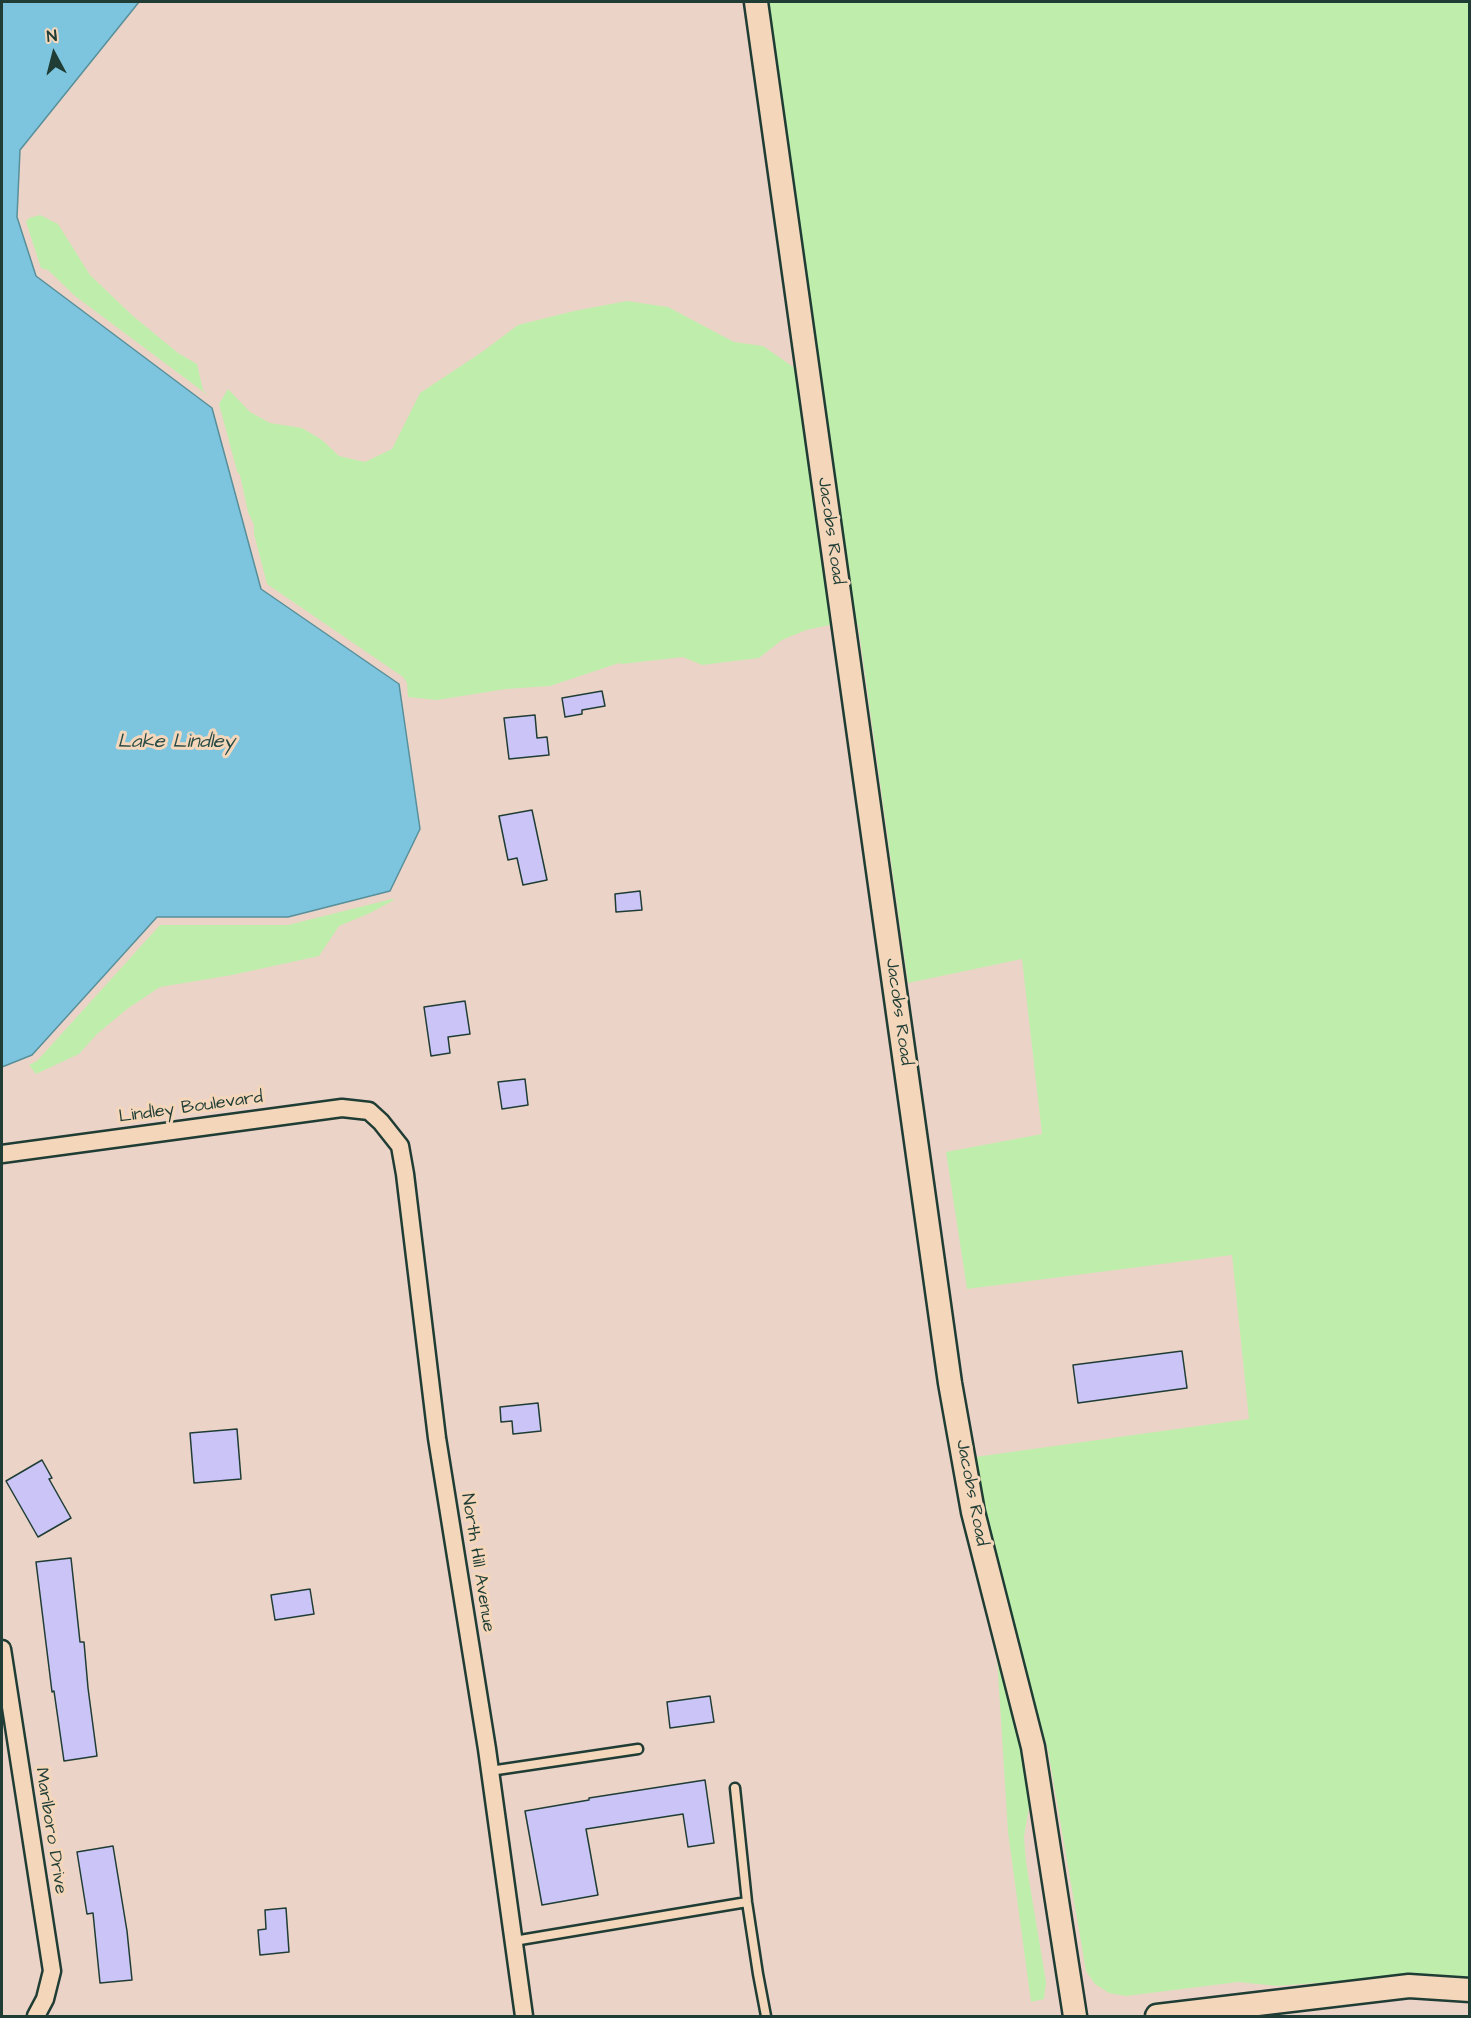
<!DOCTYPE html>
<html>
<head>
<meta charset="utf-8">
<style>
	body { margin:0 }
	#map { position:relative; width:1471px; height:2018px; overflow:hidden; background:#ecd3c7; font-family:"Architects Daughter",sans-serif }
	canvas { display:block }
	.frame { position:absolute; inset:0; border:3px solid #1f3d34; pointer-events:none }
	.north { position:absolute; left:24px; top:24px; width:60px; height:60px; -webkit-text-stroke:4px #f4d7bb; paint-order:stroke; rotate:353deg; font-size:16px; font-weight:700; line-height:24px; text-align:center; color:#1f3d34 }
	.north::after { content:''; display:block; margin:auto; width:21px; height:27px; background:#1f3d34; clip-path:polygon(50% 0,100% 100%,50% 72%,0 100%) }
</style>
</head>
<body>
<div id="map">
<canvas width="1471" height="2018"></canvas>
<div class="frame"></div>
<div class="north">N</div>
</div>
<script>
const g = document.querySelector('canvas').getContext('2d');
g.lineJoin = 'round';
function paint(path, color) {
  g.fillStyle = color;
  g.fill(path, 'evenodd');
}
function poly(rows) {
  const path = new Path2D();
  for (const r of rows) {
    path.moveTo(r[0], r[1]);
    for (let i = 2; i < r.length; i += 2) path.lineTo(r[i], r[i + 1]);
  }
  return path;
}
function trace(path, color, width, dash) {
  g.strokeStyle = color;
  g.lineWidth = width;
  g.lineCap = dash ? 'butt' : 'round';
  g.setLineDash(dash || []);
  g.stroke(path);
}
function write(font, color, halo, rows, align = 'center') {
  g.font = font + ' "Architects Daughter",sans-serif';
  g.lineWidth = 6;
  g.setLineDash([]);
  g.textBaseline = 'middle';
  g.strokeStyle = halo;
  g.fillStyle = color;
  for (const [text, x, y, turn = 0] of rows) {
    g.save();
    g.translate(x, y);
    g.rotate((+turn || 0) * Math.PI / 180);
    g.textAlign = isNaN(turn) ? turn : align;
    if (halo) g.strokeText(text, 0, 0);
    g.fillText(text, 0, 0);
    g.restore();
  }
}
paint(poly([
	[765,2,1469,2,1469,1980,1408,1976,1277,1986,1238,1982,1126,1996,1109,1993,1095,1984,1086,1971,1048,1750,983,1518,975,1457,1249,1419,1232,1255,967,1289,946,1152,1042,1134,1022,959,908,983,858,624,852,623],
	[40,215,58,224,90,275,133,316,178,353,197,364,203,390,209,396,75,296,48,270,41,268,26,222,29,218],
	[627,301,668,307,734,342,763,346,799,371,834,624,806,630,782,640,759,658,702,665,683,657,622,664,619,663,550,686,506,689,437,700,408,697,407,683,403,677,267,584,254,534,254,525,248,512,240,475,237,471,219,404,228,389,250,412,270,423,302,428,322,440,339,456,365,462,392,449,420,393,482,352,518,325,574,311],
	[392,899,394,900,370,913,339,926,319,956,232,975,160,987,127,1009,97,1034,79,1054,36,1074,29,1065,37,1061,160,925,288,925],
	[997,1657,1021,1749,1030,1801,1024,1837,1026,1862,1046,1982,1044,1999,1031,2002,1008,1832]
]), '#bfeeac');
const water = poly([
	[2,2,139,2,20,150,17,217,36,276,212,408,261,589,399,684,420,829,390,891,288,917,157,917,32,1055,2,1067,2,2]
]);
paint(water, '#7dc5de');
trace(water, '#578f9a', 1.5);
const building = poly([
	[602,691,605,706,582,710,582,714,565,717,562,698,602,691],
	[535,715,537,738,547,737,549,755,509,759,504,718,535,715],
	[532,810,547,880,523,885,517,858,508,860,499,816,532,810],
	[640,891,642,910,616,912,615,894,640,891],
	[465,1001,470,1034,448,1037,450,1053,431,1056,424,1007,465,1001],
	[525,1079,528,1105,502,1109,498,1082,525,1079],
	[1182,1351,1187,1388,1078,1403,1073,1365,1182,1351],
	[538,1403,541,1431,513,1434,512,1421,501,1422,500,1407,538,1403],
	[237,1429,241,1479,194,1483,190,1433,237,1429],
	[42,1460,52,1478,49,1479,71,1518,38,1537,6,1481,42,1460],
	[71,1558,80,1642,84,1642,88,1688,97,1756,64,1761,54,1691,52,1692,36,1562,71,1558],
	[310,1589,314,1614,275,1620,271,1595,310,1589],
	[710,1696,714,1722,670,1728,667,1702,710,1696],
	[705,1780,714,1843,688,1847,683,1814,586,1829,598,1895,542,1905,525,1811,589,1800,589,1798,705,1780],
	[113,1846,127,1931,132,1980,100,1983,93,1913,87,1914,77,1852,113,1846],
	[286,1908,289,1952,260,1955,258,1930,266,1929,265,1910,286,1908]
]);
paint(building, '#cbc4f6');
trace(building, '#1f3d34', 1.5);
const lane = poly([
	[490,1771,638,1749],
	[735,1788,747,1902,758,1974,766,2016],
	[514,1941,747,1902]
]);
const street = poly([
	[2,1154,342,1108,369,1111,381,1122,400,1146,405,1174,437,1438,487,1749,524,2016],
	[2,1649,52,1971,45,1999,36,2016]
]);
const secondary = poly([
	[756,2,950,1383,973,1512,1033,1747,1075,2016],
	[1157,2016,1409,1986,1470,1990]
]);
trace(lane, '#1f3d34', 13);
trace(street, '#1f3d34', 21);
trace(secondary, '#1f3d34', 27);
trace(lane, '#f4d7bb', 8);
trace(street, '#f4d7bb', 16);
trace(secondary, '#f4d7bb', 22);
write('18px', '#1f3d34', '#f4d7bb', [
	["Jacobs Road",830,531,82],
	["Jacobs Road",898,1012,82],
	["Lindley Boulevard",191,1108,-8],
	["Jacobs Road",971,1493,79],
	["North Hill Avenue",477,1563,81],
	["Marlboro Drive",50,1831,81]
]);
write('italic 20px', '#284b45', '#f4d7bb', [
	["Lake Lindley",176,743]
]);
</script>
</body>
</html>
